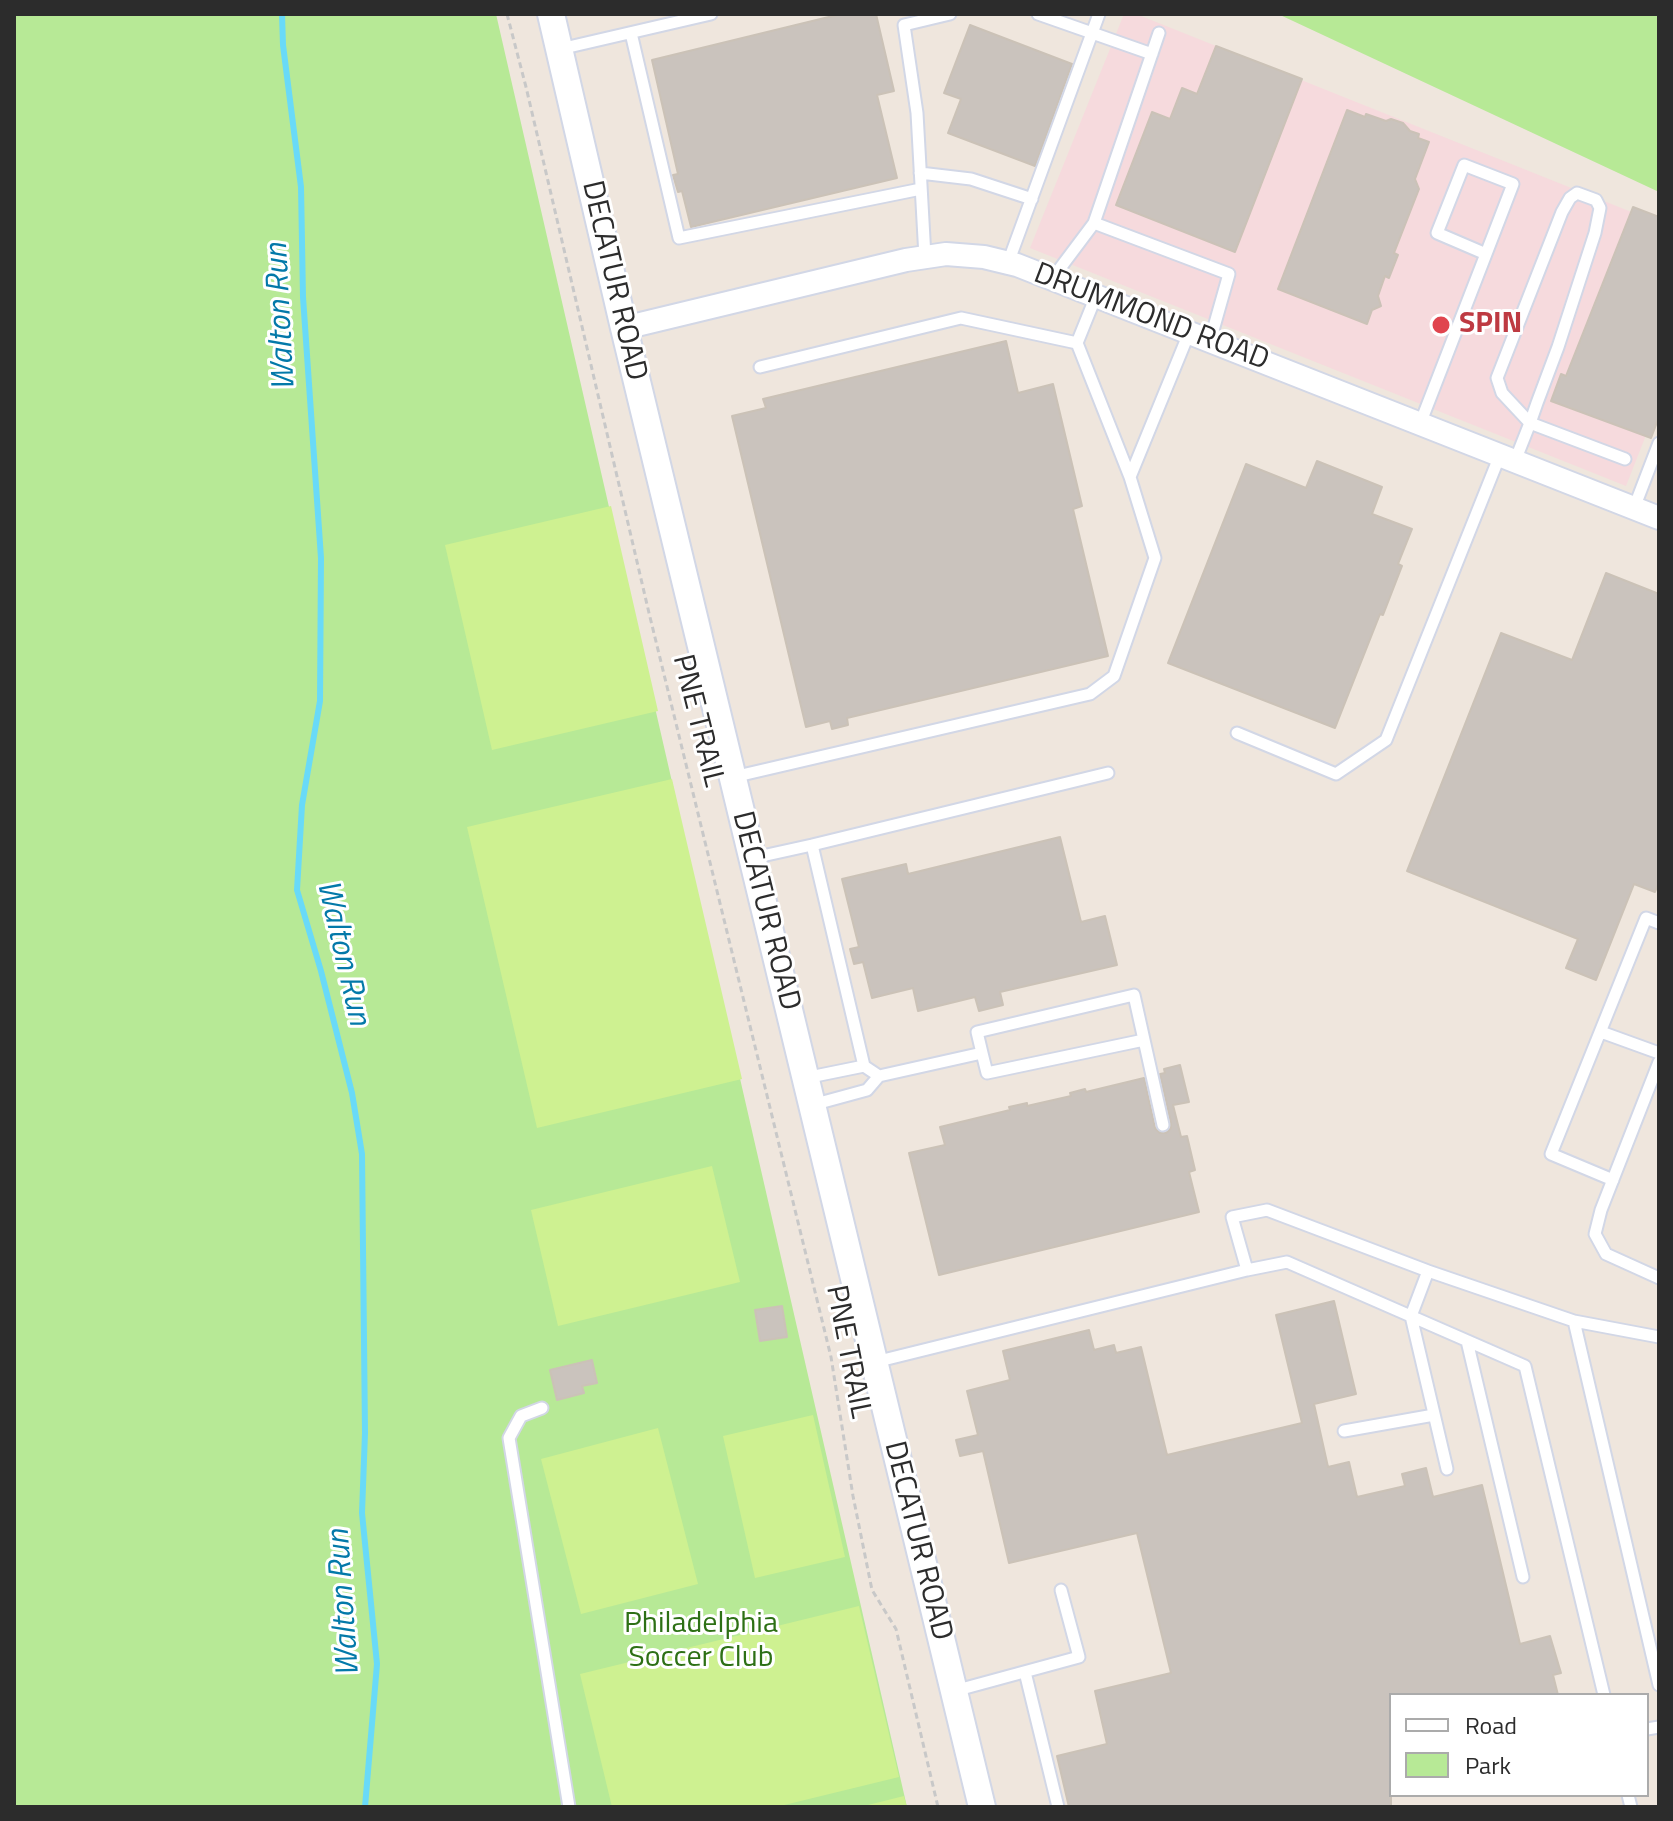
<!DOCTYPE html>
<html>
<head>
<meta charset="utf-8">
<style>
	body { margin:0 }
	#map { position:relative; width:1673px; height:1821px; overflow:hidden; background:#efe6dd; font-family:"Titillium Web",sans-serif }
	canvas { display:block }
	.frame { position:absolute; inset:0; border:16px solid #2c2c2c; pointer-events:none }
	.legend { position:absolute; left:1389px; top:1693px; width:260px; height:104px; box-sizing:border-box; background:#fff; border:2px solid #ababab; margin:0; padding:10px 14px; list-style:none; font-size:24px; color:#2c2c2c }
	.legend li { display:flex; align-items:center; gap:16px; height:40px }
	.legend b { width:40px; border:2px solid #ababab }
</style>
</head>
<body>
<div id="map">
<canvas width="1673" height="1821"></canvas>
<div class="frame"></div>
<ul class="legend">
<li><b style="height:10px;background:#fff"></b>Road</li>
<li><b style="height:22px;background:#b7e996"></b>Park</li>
</ul>
</div>
<script>
const g = document.querySelector('canvas').getContext('2d');
g.lineJoin = 'round';
function paint(path, color) {
  g.fillStyle = color;
  g.fill(path, 'evenodd');
}
function poly(rows) {
  const path = new Path2D();
  for (const r of rows) {
    path.moveTo(r[0], r[1]);
    for (let i = 2; i < r.length; i += 2) path.lineTo(r[i], r[i + 1]);
  }
  return path;
}
function trace(path, color, width, dash) {
  g.strokeStyle = color;
  g.lineWidth = width;
  g.lineCap = dash ? 'butt' : 'round';
  g.setLineDash(dash || []);
  g.stroke(path);
}
function write(font, color, halo, rows, align = 'center') {
  g.font = font + ' "Titillium Web",sans-serif';
  g.lineWidth = 6;
  g.setLineDash([]);
  g.textBaseline = 'middle';
  g.strokeStyle = halo;
  g.fillStyle = color;
  for (const [text, x, y, turn = 0] of rows) {
    g.save();
    g.translate(x, y);
    g.rotate((+turn || 0) * Math.PI / 180);
    g.textAlign = isNaN(turn) ? turn : align;
    if (halo) g.strokeText(text, 0, 0);
    g.fillText(text, 0, 0);
    g.restore();
  }
}
paint(poly([
	[1124,14,1136,14,1659,223,1659,402,1626,486,1030,248]
]), '#f6dadd');
paint(poly([
	[14,14,496,14,907,1807,14,1807],
	[1278,14,1659,14,1659,192]
]), '#b7e996');
paint(poly([
	[611,506,658,711,492,750,445,545],
	[672,779,742,1079,537,1128,467,827],
	[712,1166,740,1282,558,1326,531,1210],
	[813,1415,845,1557,755,1578,723,1436],
	[658,1428,698,1584,581,1614,541,1459],
	[859,1606,899,1777,776,1807,612,1807,580,1674],
	[904,1796,907,1807,860,1807]
]), '#cef191');
trace(poly([
	[282,14,283,45,301,187,303,297,321,558,320,701,302,805,297,890,321,971,352,1093,362,1154,365,1433,362,1513,377,1664,365,1807]
]), '#69daf8', 6);
const building = poly([
	[841,14,876,14,894,91,877,95,897,178,691,227,682,191,678,192,673,175,678,174,652,60,841,14],
	[970,25,1072,64,1035,166,948,133,961,99,944,93,970,25],
	[1216,46,1302,79,1235,252,1116,205,1152,112,1170,119,1182,88,1197,94,1216,46],
	[1347,110,1365,117,1366,114,1386,121,1391,119,1403,123,1410,131,1419,134,1418,138,1429,142,1415,179,1419,189,1394,253,1398,255,1389,278,1385,276,1378,296,1381,306,1372,310,1367,324,1278,289,1347,110],
	[1633,207,1659,217,1659,417,1651,438,1551,401,1561,374,1566,376,1633,207],
	[1006,341,1018,393,1053,384,1082,506,1073,509,1108,656,847,718,848,725,832,729,830,721,806,727,732,416,766,408,763,399,1006,341],
	[1317,461,1382,487,1372,514,1412,529,1398,564,1402,566,1383,615,1380,614,1335,728,1168,663,1246,464,1306,488,1317,461],
	[1606,573,1659,594,1659,882,1655,892,1634,884,1596,980,1566,968,1578,939,1407,871,1501,633,1572,660,1606,573],
	[1060,837,1081,922,1105,916,1117,965,1000,992,1003,1005,979,1011,975,997,918,1011,913,988,872,998,863,962,854,964,850,949,859,947,842,879,906,864,908,874,1060,837],
	[1180,1065,1189,1102,1173,1105,1181,1137,1187,1136,1195,1170,1189,1172,1199,1212,939,1275,909,1153,945,1145,940,1127,1010,1110,1009,1107,1027,1103,1027,1106,1071,1096,1070,1093,1085,1089,1086,1092,1144,1078,1155,1128,1160,1133,1166,1133,1171,1128,1171,1123,1160,1074,1165,1073,1164,1069,1180,1065],
	[1334,1301,1356,1394,1314,1404,1328,1467,1349,1462,1357,1497,1405,1486,1402,1474,1426,1468,1433,1497,1482,1485,1520,1644,1550,1636,1561,1673,1553,1675,1558,1695,1391,1695,1391,1807,1069,1807,1057,1756,1107,1744,1095,1691,1171,1673,1137,1533,1009,1563,983,1451,960,1456,956,1440,978,1435,967,1391,1010,1380,1003,1351,1089,1330,1094,1350,1114,1345,1116,1353,1141,1347,1167,1455,1302,1423,1276,1315,1334,1301],
	[782,1306,787,1337,760,1341,755,1310,782,1306],
	[592,1360,597,1383,582,1386,584,1393,557,1400,550,1370,592,1360]
]);
paint(building, '#cac3bd');
trace(building, '#cbc2b7', 2);
const service = poly([
	[1038,14,1152,54],
	[631,33,679,238,921,189],
	[560,49,711,14],
	[920,173,971,179,1032,199],
	[1094,223,1229,274,1210,341],
	[925,257,917,113,904,25,950,14],
	[1008,263,1099,14],
	[1052,279,1094,223,1159,33],
	[1077,343,1130,477],
	[760,367,961,318,1077,343,1096,296],
	[1420,424,1486,254,1513,184,1464,165,1437,233,1486,254],
	[1515,461,1530,423,1537,403,1558,347,1595,233,1600,208,1596,200,1577,193,1570,198,1562,212,1497,378,1502,393,1530,423,1625,459],
	[1634,508,1659,443],
	[1237,733,1336,774,1386,740,1500,455],
	[733,777,1090,694,1114,676,1155,558,1130,477,1189,333],
	[812,845,1108,773],
	[753,858,812,845,864,1066],
	[1601,1032,1659,1053],
	[982,1053,987,1073,1144,1040],
	[1659,1062,1601,1210,1595,1234,1606,1254,1659,1278],
	[805,1078,864,1066,879,1076],
	[812,1105,867,1090,879,1076,982,1053,977,1032,1134,995,1163,1125],
	[1613,1180,1551,1154,1646,918,1659,923],
	[1247,1270,1232,1217,1267,1210,1428,1271,1574,1321,1659,1685],
	[1428,1271,1411,1316,1447,1469],
	[1574,1321,1659,1337],
	[1467,1341,1523,1577],
	[875,1362,1247,1270,1287,1262,1525,1366,1604,1695],
	[542,1408,521,1416,509,1438,569,1807],
	[1344,1431,1434,1415],
	[1025,1672,1058,1807],
	[954,1691,1079,1657,1061,1590],
	[1647,1729,1659,1727],
	[1628,1795,1631,1807]
]);
const minor = poly([
	[624,328,906,260,946,254,984,257,1017,265,1659,518]
]);
const tertiary = poly([
	[551,14,624,328,982,1807]
]);
trace(service, '#d2d7e6', 15);
trace(minor, '#d2d7e6', 26);
trace(tertiary, '#d2d7e6', 30);
trace(poly([
	[507,14,526,87,649,613,831,1357,853,1496,872,1590,896,1629,938,1807]
]), '#c8c8c8', 3, [6, 4]);
trace(service, '#fff', 11);
trace(minor, '#fff', 22);
trace(tertiary, '#fff', 26);
for (const [x, y, r, color] of [
	[1441,325,10,"#e0444e"]
]) {
  const dot = new Path2D();
  dot.arc(x, y, r, 0, 2 * Math.PI);
  g.fillStyle = color;
  g.fill(dot);
  trace(dot, '#fff', 3);
}
write('30px', '#2c2c2c', '#fff', [
	["DECATUR ROAD",613,281,77],
	["DRUMMOND ROAD",1151,318,21],
	["PNE TRAIL",697,721,76],
	["DECATUR ROAD",765,911,76],
	["PNE TRAIL",847,1352,79],
	["DECATUR ROAD",917,1541,76]
]);
write('bold 30px', '#be3a42', '#fff', [
	["SPIN",1459,325]
], 'left');
write('30px', '#2d7015', '#fff', [
	["Philadelphia",701,1625],
	["Soccer Club",701,1659]
]);
write('italic 32px', '#0379a9', '#fff', [
	["Walton Run",282,317,-93],
	["Walton Run",342,953,77],
	["Walton Run",345,1603,-94]
]);
</script>
</body>
</html>
